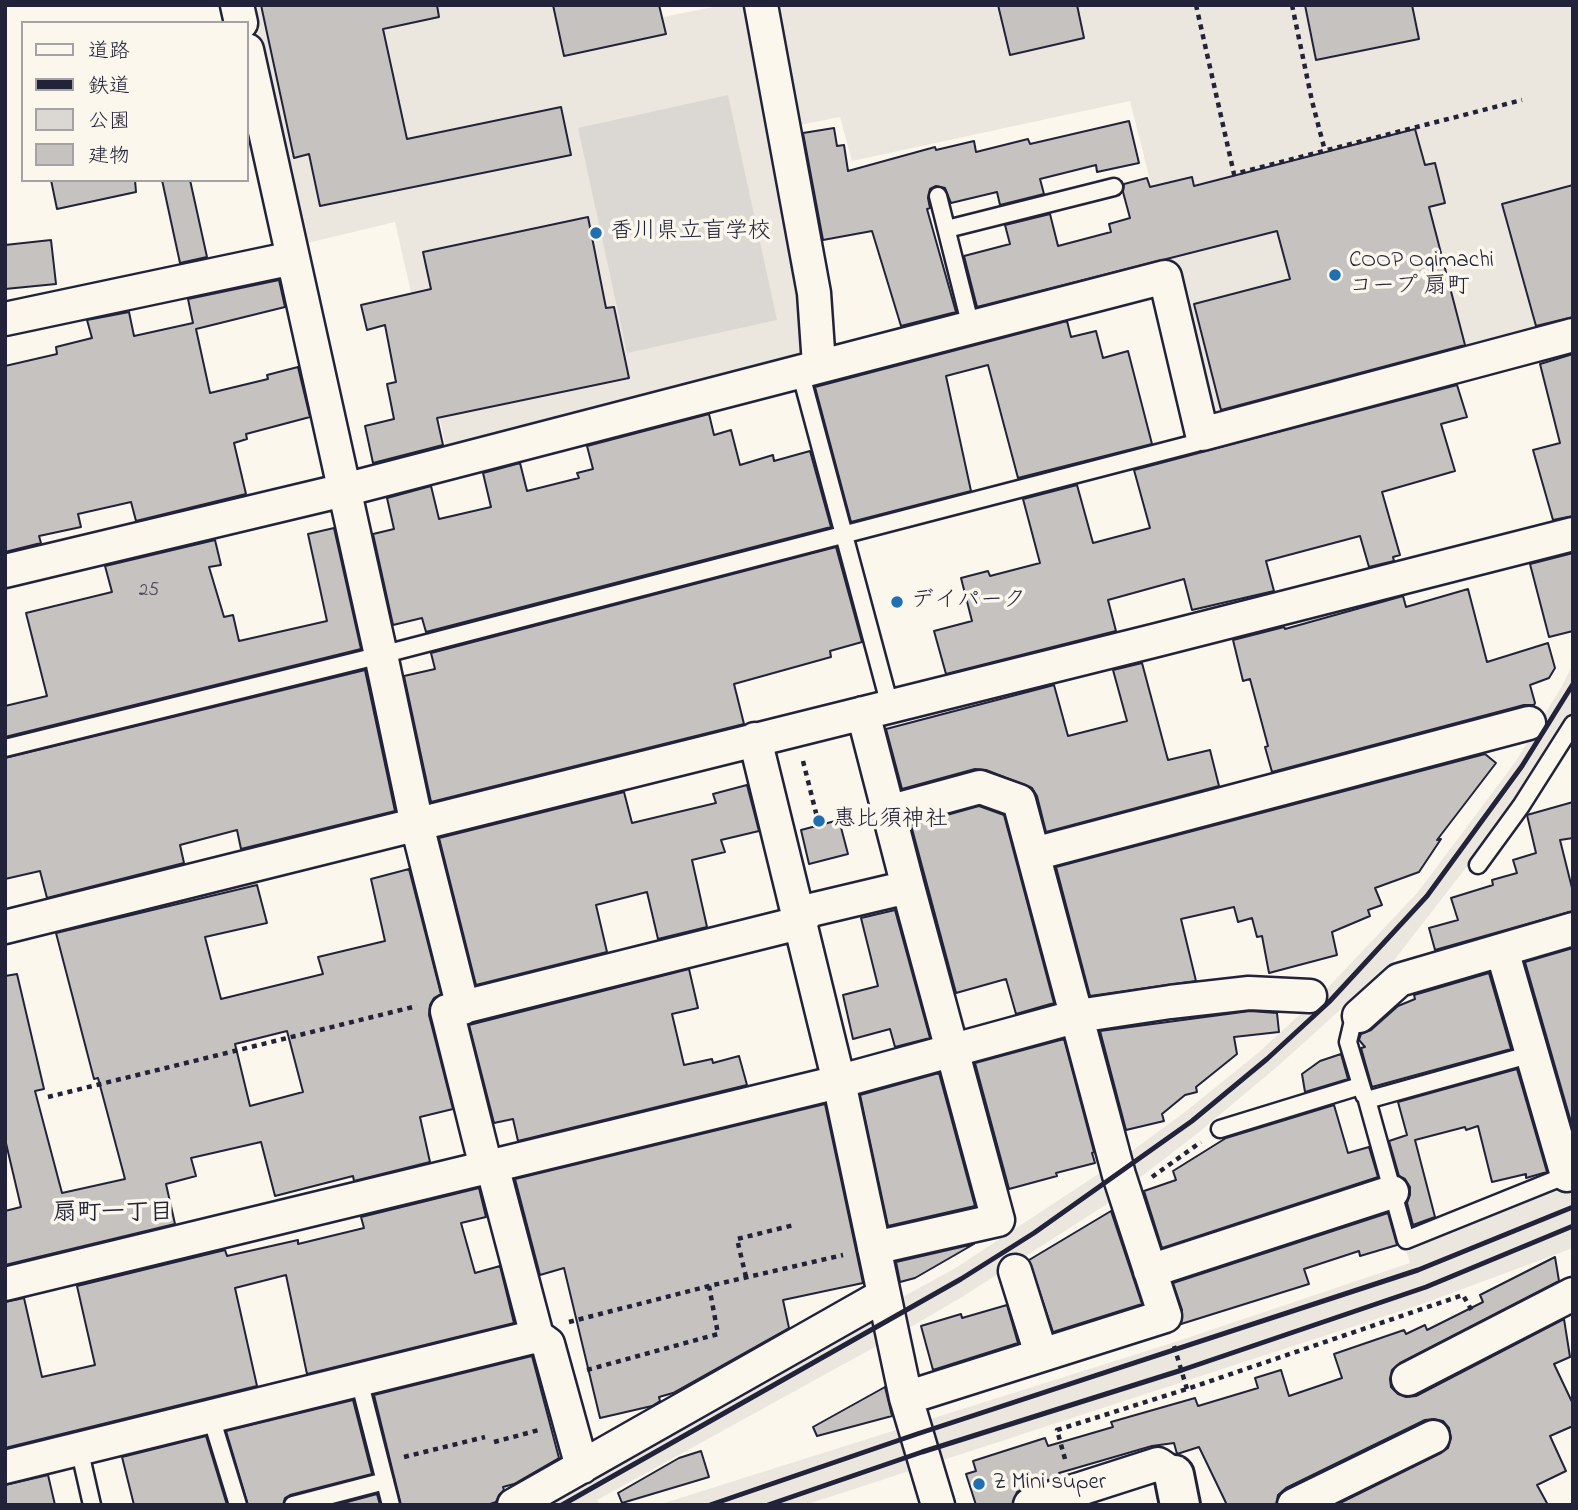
<!DOCTYPE html>
<html>
<head>
<meta charset="utf-8">
<style>
	body { margin:0 }
	#map { position:relative; width:1578px; height:1510px; overflow:hidden; background:#fbf7ec; font-family:"Indie Flower","Klee One",sans-serif }
	canvas { display:block }
	.frame { position:absolute; inset:0; border:7px solid #22223b; pointer-events:none }
	.legend { position:absolute; left:21px; top:21px; width:228px; height:161px; box-sizing:border-box; background:#fbf7ec; border:2px solid #a4a2a5; margin:0; padding:9px 12px; list-style:none; font-size:21px; color:#22223b }
	.legend li { display:flex; align-items:center; gap:14px; height:35px }
	.legend b { width:35px; border:2px solid #a4a2a5 }
</style>
</head>
<body>
<div id="map">
<canvas width="1578" height="1510"></canvas>
<div class="frame"></div>
<ul class="legend">
<li><b style="height:9px;background:#fbf7ec"></b>道路</li>
<li><b style="height:9px;background:#22223b"></b>鉄道</li>
<li><b style="height:19px;background:#dbd8d3"></b>公園</li>
<li><b style="height:19px;background:#c6c2c0"></b>建物</li>
</ul>
</div>
<script>
const g = document.querySelector('canvas').getContext('2d');
g.lineJoin = 'round';
function paint(path, color) {
  g.fillStyle = color;
  g.fill(path, 'evenodd');
}
function poly(rows) {
  const path = new Path2D();
  for (const r of rows) {
    path.moveTo(r[0], r[1]);
    for (let i = 2; i < r.length; i += 2) path.lineTo(r[i], r[i + 1]);
  }
  return path;
}
function trace(path, color, width, dash) {
  g.strokeStyle = color;
  g.lineWidth = width;
  g.lineCap = dash ? 'butt' : 'round';
  g.setLineDash(dash || []);
  g.stroke(path);
}
function write(font, color, halo, rows, align = 'center') {
  g.font = font + ' "Indie Flower","Klee One",sans-serif';
  g.lineWidth = 7;
  g.setLineDash([]);
  g.textBaseline = 'middle';
  g.strokeStyle = halo;
  g.fillStyle = color;
  for (const [text, x, y, turn = 0] of rows) {
    g.save();
    g.translate(x, y);
    g.rotate((+turn || 0) * Math.PI / 180);
    g.textAlign = isNaN(turn) ? turn : align;
    if (halo) g.strokeText(text, 0, 0);
    g.fillText(text, 0, 0);
    g.restore();
  }
}
paint(poly([
	[251,5,661,5,663,17,723,5,752,5,811,358,447,451,395,222,303,244],
	[768,5,1573,5,1573,328,1211,423,1130,101,852,161,840,117,789,127],
	[1573,664,1573,710,1532,774,1468,865,1392,963,1278,1066,1198,1133,1129,1186,1121,1159,1185,1112,1258,1053,1320,996,1418,892,1516,761,1562,686],
	[1112,1165,1121,1195,962,1297,904,1331,897,1300,954,1269],
	[1573,1178,1573,1248,1422,1304,805,1505,658,1505,1175,1342,1410,1263,1405,1247],
	[876,1313,884,1342,597,1500,600,1505,529,1505]
]), '#ebe7df');
paint(poly([
	[728,95,777,320,627,353,578,128]
]), '#dbd8d3');
const building = poly([
	[261,5,437,5,439,17,383,29,407,139,561,107,571,155,320,206,309,154,294,158,261,5],
	[553,5,659,5,666,34,564,56,553,5],
	[998,5,1077,5,1084,38,1010,55,998,5],
	[1305,5,1412,5,1419,39,1316,60,1305,5],
	[1129,121,1139,163,1097,172,1096,165,1040,179,1044,194,1000,205,997,192,951,203,945,188,936,186,930,189,928,198,930,208,927,209,956,312,901,326,872,231,823,240,803,133,834,128,837,146,844,145,848,171,935,147,936,150,974,141,976,152,1028,139,1030,144,1129,121],
	[1415,129,1425,165,1435,163,1445,203,1429,207,1465,345,1221,410,1194,304,1290,279,1277,231,977,307,964,256,1010,244,1005,225,1050,214,1058,246,1111,232,1109,224,1130,218,1123,192,1124,184,1147,178,1150,187,1192,177,1194,186,1415,129],
	[51,180,135,180,136,192,57,209,51,180],
	[162,180,190,180,207,257,180,263,162,180],
	[1573,185,1573,317,1536,326,1502,204,1573,185],
	[588,217,606,308,614,307,629,378,437,418,443,445,373,463,365,426,394,419,387,384,396,382,385,325,367,330,361,305,431,289,423,252,588,217],
	[51,240,56,284,5,289,5,245,51,240],
	[279,280,285,307,196,329,210,393,268,379,267,375,298,367,310,417,246,434,247,439,234,443,246,494,136,521,131,502,78,514,81,527,39,536,41,543,5,552,5,366,57,354,56,347,92,338,87,320,129,312,134,336,193,323,188,299,279,280],
	[1067,321,1071,337,1096,331,1103,358,1128,351,1152,444,1018,478,988,365,946,376,971,491,851,522,815,387,1067,321],
	[1573,354,1573,516,1553,520,1533,450,1560,443,1540,364,1573,354],
	[1457,385,1467,417,1441,424,1455,471,1382,492,1400,555,1393,557,1394,561,1369,567,1360,536,1266,561,1274,591,1192,610,1184,579,1108,600,1116,631,946,674,934,631,972,621,961,578,988,571,990,576,1040,563,1023,499,1077,485,1093,543,1150,528,1134,470,1457,385],
	[709,414,714,435,731,430,740,465,773,455,774,461,810,451,831,527,426,632,422,618,393,625,373,534,394,529,387,498,431,486,439,519,491,507,483,473,520,463,527,491,579,478,577,473,593,469,587,446,709,414],
	[334,528,361,649,5,737,5,706,47,696,26,613,112,592,105,566,215,540,221,565,209,567,224,617,233,615,239,641,327,621,308,534,334,528],
	[836,547,862,642,830,651,831,657,734,684,744,724,431,802,404,676,435,669,431,653,836,547],
	[1573,553,1573,631,1549,637,1530,564,1573,553],
	[1468,589,1487,662,1548,643,1555,668,1549,678,1530,685,1535,703,1534,705,1524,705,1272,772,1265,747,1268,746,1250,679,1243,681,1233,640,1284,627,1285,629,1403,596,1406,607,1468,589],
	[1142,663,1168,760,1210,750,1219,786,1046,832,1037,796,1032,788,986,770,975,769,902,789,886,729,1054,685,1068,736,1127,721,1113,670,1142,663],
	[365,670,395,811,241,849,237,830,180,845,184,863,47,898,40,871,5,879,5,758,365,670],
	[1485,754,1496,763,1437,840,1441,839,1419,872,1375,888,1382,905,1368,910,1370,916,1332,932,1337,955,1269,973,1262,936,1257,937,1252,918,1238,922,1234,907,1181,919,1196,981,1090,996,1056,867,1485,754],
	[747,785,759,831,721,840,725,852,692,860,707,927,658,939,647,892,596,905,607,952,476,985,439,838,624,792,632,823,716,803,713,794,747,785],
	[1573,802,1573,838,1560,840,1573,892,1573,911,1435,950,1429,928,1458,920,1451,898,1493,885,1492,880,1517,873,1513,860,1536,853,1527,815,1573,802],
	[979,806,1004,815,1054,1003,1016,1014,1006,979,956,993,911,825,979,806],
	[839,820,848,854,809,864,801,830,839,820],
	[409,869,441,994,434,998,430,1005,429,1015,453,1109,420,1117,430,1162,354,1181,353,1176,275,1196,261,1142,191,1158,196,1176,166,1184,175,1224,5,1265,5,1211,21,1207,5,1139,5,976,17,974,44,1089,35,1091,62,1193,125,1179,98,1078,94,1079,56,933,257,885,267,923,205,937,221,999,323,974,318,957,385,941,371,879,409,869],
	[287,1031,303,1092,250,1106,235,1044,287,1031],
	[895,910,930,1038,895,1047,890,1029,853,1039,843,995,878,986,861,918,895,910],
	[1573,948,1573,1129,1525,962,1573,948],
	[689,969,698,1008,672,1014,684,1065,712,1059,713,1063,739,1056,747,1085,518,1141,513,1119,494,1123,469,1025,689,969],
	[1489,973,1511,1049,1372,1087,1361,1048,1365,1047,1359,1040,1361,1034,1371,1030,1398,1006,1415,999,1414,995,1489,973],
	[1250,1011,1277,1013,1279,1032,1234,1037,1237,1054,1196,1087,1197,1092,1185,1095,1162,1114,1164,1121,1126,1130,1100,1031,1250,1011],
	[1064,1039,1094,1152,1092,1153,1095,1163,1056,1173,1057,1176,1009,1189,975,1063,1064,1039],
	[1341,1054,1348,1079,1305,1092,1302,1074,1320,1061,1341,1054],
	[1517,1069,1547,1172,1526,1178,1526,1174,1492,1182,1478,1126,1466,1130,1465,1127,1415,1140,1435,1217,1413,1225,1407,1203,1410,1195,1410,1187,1405,1179,1399,1176,1389,1141,1407,1135,1398,1102,1517,1069],
	[939,1073,975,1206,888,1226,860,1095,939,1073],
	[825,1104,863,1283,783,1300,789,1328,673,1393,659,1397,660,1401,652,1406,600,1418,564,1268,540,1275,515,1179,825,1104],
	[1334,1105,1348,1153,1369,1147,1378,1177,1162,1248,1144,1191,1176,1180,1173,1171,1226,1138,1334,1105],
	[479,1188,486,1217,461,1223,475,1273,500,1266,514,1323,307,1374,286,1275,235,1288,257,1386,5,1448,5,1302,24,1298,42,1377,95,1365,77,1286,225,1250,227,1256,298,1240,298,1244,364,1228,361,1217,479,1188],
	[1111,1211,1142,1304,1053,1332,1029,1260,1111,1211],
	[1388,1213,1397,1245,1360,1256,1359,1251,1304,1269,1309,1284,1181,1324,1182,1310,1173,1283,1388,1213],
	[974,1244,915,1278,900,1282,896,1262,974,1244],
	[1555,1257,1559,1281,1400,1363,1392,1370,1390,1379,1391,1387,1398,1394,1406,1397,1416,1396,1564,1319,1570,1357,1554,1364,1573,1404,1573,1426,1550,1436,1566,1471,1537,1485,1548,1505,1336,1505,1441,1453,1448,1448,1451,1438,1449,1428,1443,1421,1434,1419,1425,1420,1286,1488,1278,1495,1276,1505,1227,1505,1199,1447,1177,1454,1174,1443,1152,1446,1059,1473,1060,1476,1024,1488,1017,1492,1012,1505,976,1505,966,1474,976,1471,973,1461,1045,1438,1048,1446,1113,1427,1111,1422,1195,1398,1198,1406,1258,1388,1255,1378,1281,1370,1289,1396,1342,1378,1334,1354,1404,1330,1406,1334,1425,1325,1427,1330,1483,1302,1480,1295,1555,1257],
	[1007,1305,1018,1343,933,1370,921,1326,961,1314,962,1318,1007,1305],
	[532,1356,559,1458,514,1484,503,1487,504,1490,499,1495,496,1502,487,1505,401,1505,374,1395,532,1356],
	[885,1387,892,1416,817,1436,813,1427,885,1387],
	[353,1400,372,1474,290,1495,285,1498,283,1505,248,1505,226,1431,353,1400],
	[206,1436,227,1505,134,1505,122,1457,206,1436],
	[701,1451,709,1477,622,1503,618,1493,679,1458,701,1451],
	[48,1475,55,1505,5,1505,5,1485,48,1475],
	[377,1494,380,1505,336,1505,377,1494]
]);
paint(building, '#c6c2c0');
trace(building, '#22223b', 2);
const service = poly([
	[938,196,971,327],
	[947,229,1114,187],
	[800,371,890,706],
	[5,748,381,655,1196,443,1202,434],
	[1478,865,1521,806,1573,724],
	[1359,1016,1352,1025,1348,1042,1364,1095],
	[1532,1054,1367,1100,1406,1240,1567,1175],
	[1220,1129,1360,1086],
	[359,1380,391,1505],
	[211,1417,238,1505],
	[79,1448,92,1505],
	[293,1505,385,1481]
]);
const minor = poly([
	[237,5,241,23],
	[761,5,814,293,819,365],
	[247,50,381,655,417,825,463,1008],
	[5,319,293,258],
	[5,571,344,490,1165,277,1202,434,1573,335],
	[863,713,908,887,998,1220,874,1248],
	[755,739,839,1082,906,1398,938,1505],
	[888,812,980,787,1019,801,1119,1175,1165,1316,906,1398],
	[1034,854,1529,723],
	[5,927,1157,640,1573,534],
	[1502,950,1567,1175],
	[1359,1016,1399,980,1573,929],
	[1015,1271,1041,1354],
	[1150,1271,1392,1192],
	[5,1284,826,1085,1078,1016,1170,1002,1249,993,1310,996],
	[537,1336,548,1344,582,1467],
	[1408,1379,1573,1294],
	[5,1467,537,1336,494,1173,486,1167,447,1011,791,925,800,920,811,910,908,887],
	[514,1505,884,1295],
	[1030,1505,1158,1464,1174,1475],
	[1294,1505,1433,1437]
]);
const tertiary = poly([
	[1174,1475,1180,1505]
]);
trace(service, '#22223b', 21);
trace(minor, '#22223b', 37);
trace(tertiary, '#22223b', 44);
trace(poly([
	[1196,5,1234,174,1522,100],
	[1292,5,1312,101,1325,151],
	[803,761,819,825],
	[48,1097,417,1006],
	[1152,1177,1201,1142],
	[746,1277,737,1239,794,1225],
	[569,1322,709,1286,843,1255],
	[1174,1346,1187,1389],
	[587,1370,718,1334,709,1286],
	[494,1442,539,1430],
	[404,1457,485,1437],
	[1065,1459,1057,1430,1187,1389,1463,1295,1472,1311]
]), '#22223b', 4.5, [5, 5]);
trace(service, '#fbf7ec', 16);
trace(minor, '#fbf7ec', 32);
trace(tertiary, '#fbf7ec', 38);
trace(poly([
	[562,1505,961,1279,1034,1233,1192,1121,1267,1059,1329,1002,1427,896,1522,766,1573,684],
	[710,1505,917,1434,1418,1270,1573,1207],
	[768,1505,922,1452,1182,1370,1426,1287,1573,1226]
]), '#22223b', 5);
for (const [x, y, r, color] of [
	[596,233,7,"#1f6fb2"],
	[1335,275,7,"#1f6fb2"],
	[897,602,7,"#1f6fb2"],
	[819,821,7,"#1f6fb2"],
	[979,1484,7,"#1f6fb2"]
]) {
  const dot = new Path2D();
  dot.arc(x, y, r, 0, 2 * Math.PI);
  g.fillStyle = color;
  g.fill(dot);
  trace(dot, '#fbf7ec', 2.5);
}
write('19px', '#4b4a5c', null, [
	["25",149,592]
]);
write('23px', '#22223b', '#fbf7ec', [
	["香川県立盲学校",610,233],
	["COOP Ogimachi",1349,262],
	["コープ 扇町",1349,288],
	["デイパーク",911,602],
	["惠比須神社",833,821],
	["Z Mini super",993,1484]
], 'left');
write('bold 24px', '#22223b', '#fbf7ec', [
	["扇町一丁目",113,1215]
]);
</script>
</body>
</html>
